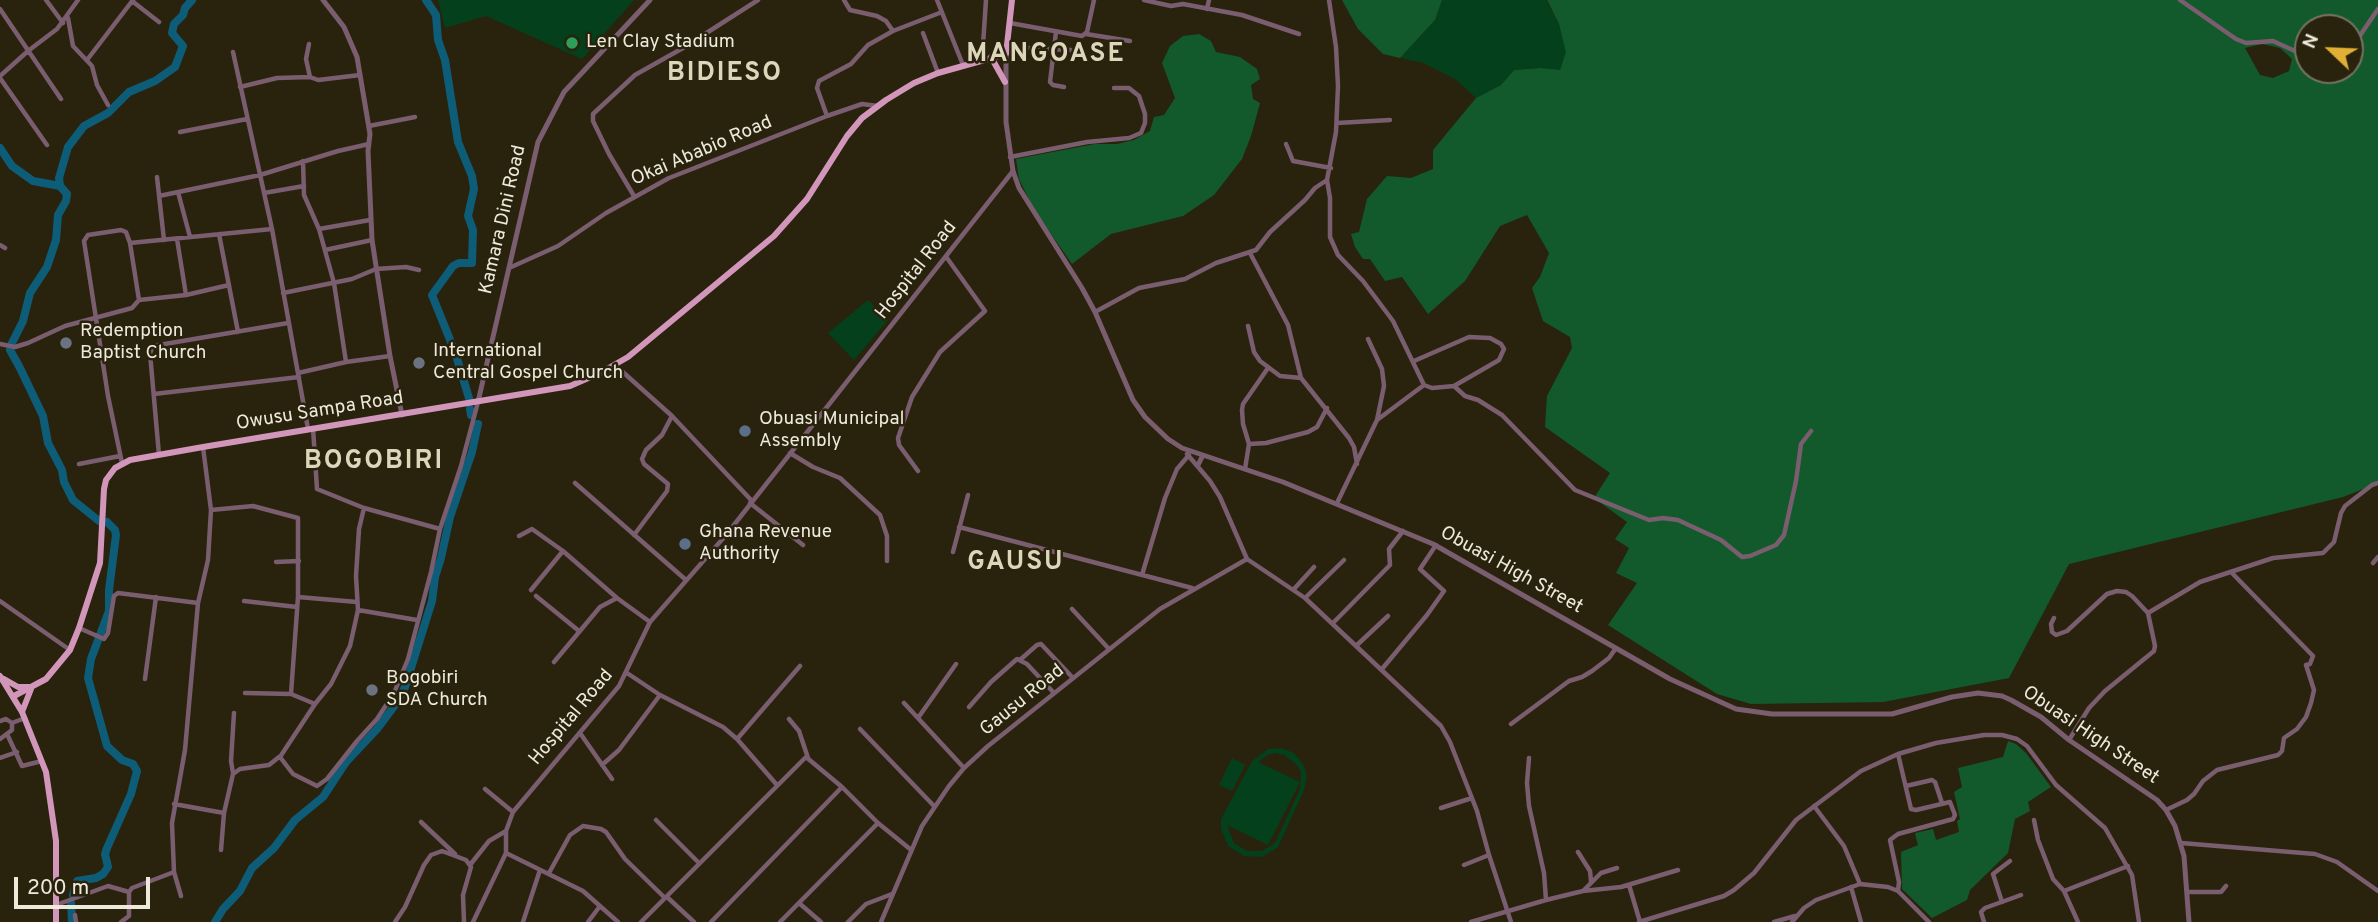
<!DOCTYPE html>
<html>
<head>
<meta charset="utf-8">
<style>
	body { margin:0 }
	#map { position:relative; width:2378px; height:922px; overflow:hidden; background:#29230d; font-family:Overpass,sans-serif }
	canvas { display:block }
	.north { position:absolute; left:2294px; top:14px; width:70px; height:70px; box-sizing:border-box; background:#29230d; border:2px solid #777360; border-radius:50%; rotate:293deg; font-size:19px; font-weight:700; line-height:28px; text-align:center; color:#edeadc }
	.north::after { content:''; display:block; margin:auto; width:24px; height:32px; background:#e1af34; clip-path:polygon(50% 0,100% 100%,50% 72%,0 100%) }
	.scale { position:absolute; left:14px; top:877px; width:136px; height:32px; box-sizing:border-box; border:4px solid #edeadc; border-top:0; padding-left:9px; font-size:21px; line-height:24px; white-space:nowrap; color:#edeadc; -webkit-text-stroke:5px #29230d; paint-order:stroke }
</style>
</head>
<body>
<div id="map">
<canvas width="2378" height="922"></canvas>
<div class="north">N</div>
<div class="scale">200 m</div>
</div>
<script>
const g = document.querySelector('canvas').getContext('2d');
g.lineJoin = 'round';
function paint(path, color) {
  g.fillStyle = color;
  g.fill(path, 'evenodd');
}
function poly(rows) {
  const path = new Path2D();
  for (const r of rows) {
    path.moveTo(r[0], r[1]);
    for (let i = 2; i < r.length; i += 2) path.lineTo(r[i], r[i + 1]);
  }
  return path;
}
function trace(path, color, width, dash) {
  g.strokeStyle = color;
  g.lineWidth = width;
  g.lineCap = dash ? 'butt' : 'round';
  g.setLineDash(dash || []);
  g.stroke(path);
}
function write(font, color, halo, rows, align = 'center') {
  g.font = font + ' Overpass,sans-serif';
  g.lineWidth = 5;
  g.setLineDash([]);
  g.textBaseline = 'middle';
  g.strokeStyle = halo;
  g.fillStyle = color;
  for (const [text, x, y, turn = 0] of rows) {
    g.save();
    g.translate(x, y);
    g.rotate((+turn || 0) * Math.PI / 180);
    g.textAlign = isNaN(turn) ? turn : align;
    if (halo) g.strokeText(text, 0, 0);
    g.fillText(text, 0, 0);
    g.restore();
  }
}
paint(poly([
	[438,0,634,0,582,59,486,16,445,28],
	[1442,0,1546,0,1559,24,1567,52,1560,71,1541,68,1514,70,1501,85,1476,98,1455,79,1423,63,1400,58,1435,20],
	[868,300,888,320,854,360,828,333],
	[1281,748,1294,753,1303,764,1307,776,1304,790,1278,847,1262,857,1244,856,1228,846,1221,829,1221,819,1252,761,1268,749],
	[1276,753,1284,755,1297,765,1301,772,1300,789,1275,843,1262,851,1247,851,1234,843,1227,825,1268,845,1300,782,1258,762,1268,755],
	[1232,758,1245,765,1232,791,1219,785]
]), '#04401b');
paint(poly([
	[1342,0,1442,0,1435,20,1400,58,1383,54,1358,29],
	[1547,0,2378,0,2378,483,2343,497,2069,564,2009,678,1883,702,1751,704,1717,694,1608,625,1637,583,1616,573,1629,548,1615,539,1627,522,1594,498,1610,473,1545,427,1547,396,1572,348,1570,337,1543,321,1532,288,1540,277,1549,253,1527,215,1500,226,1465,281,1428,314,1402,277,1385,281,1370,259,1363,259,1355,247,1351,234,1359,232,1367,199,1387,176,1411,178,1433,169,1433,150,1476,98,1501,85,1514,70,1541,68,1560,70,1566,52,1559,24],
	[2308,28,2350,28,2350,70,2308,70],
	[2262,44,2280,48,2292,59,2289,71,2273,78,2260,75,2245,48],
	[1199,34,1211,41,1216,52,1240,57,1257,69,1260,79,1251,85,1253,99,1260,103,1251,136,1242,159,1214,195,1183,216,1111,234,1072,264,1033,208,1019,179,1016,159,1095,144,1117,144,1134,140,1150,131,1154,117,1164,115,1175,98,1162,63,1170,46,1183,36],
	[2008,741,2016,744,2026,753,2051,787,2028,802,2030,811,2015,819,2008,853,1970,890,1967,900,1932,918,1902,889,1901,852,1918,845,1915,833,1933,829,1936,840,1959,832,1957,821,1960,819,1954,792,1962,787,1958,768,2003,757]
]), '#125a2b');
trace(poly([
	[426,0,436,15,438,40,445,60,458,142,472,176,474,189,468,216,473,230,472,263,459,263,453,266,432,295,455,352,469,398],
	[0,148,12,166,33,181,60,186],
	[11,345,23,321,30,293,47,267,56,240,58,215,66,201,67,194,60,186,59,178,68,147,84,126,108,113,129,92,155,81,175,67,183,46,172,33,174,24,183,15,185,8,192,0],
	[10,350,20,368,43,416,48,443,62,470,64,482,73,500,99,521],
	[470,409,471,415],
	[73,895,77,881,96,878,103,874,108,867,105,854,107,848,131,794,137,771,133,764,122,760,107,746,88,678,91,659,109,611,109,590,116,535,115,530,107,522],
	[71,903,72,922],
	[215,922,223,909,240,891,252,868,274,848,295,820,323,797,346,762,377,729,398,701,405,687,432,601,435,577,441,558,450,517,472,452,478,424]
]), '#0d5d78', 8);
trace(poly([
	[46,0,63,23],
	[844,0,850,10,877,16,886,21,893,31,942,12],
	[937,0,963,65],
	[1144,0,1171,6,1183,4,1242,15,1299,34],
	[1329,0,1336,47,1338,86,1336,132,1327,180,1330,198,1330,237,1338,255,1363,281,1393,321,1424,385],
	[2180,0,2236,39,2246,43,2273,41,2308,57],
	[132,1,159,22],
	[0,9,61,99],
	[1207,9,1209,0],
	[68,18,73,46,92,66,97,85,108,105],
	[1010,23,1082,36,1087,32,1094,0],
	[1056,32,1050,82,1053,85,1064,87],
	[923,33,938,73],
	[1086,34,1130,41],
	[309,44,306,59,310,77],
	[2350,47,2355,43,2378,9],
	[1029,48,1071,50],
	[233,52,272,229,308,429],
	[87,60,133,0],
	[982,60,986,0],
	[0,76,28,51,57,29,78,0],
	[0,78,47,145],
	[240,87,277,78,310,77,318,80,360,75],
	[827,116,817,88,819,81,851,64,868,45,893,31],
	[1337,123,1390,120],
	[369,126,415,117],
	[180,132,247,119],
	[1286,144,1293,161,1331,168],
	[1010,157,1087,142,1129,138,1141,133,1145,123,1145,114,1139,96,1129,88,1114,88],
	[157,177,164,240],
	[178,192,190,237],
	[264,193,304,186],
	[159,196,260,175,338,151,369,144],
	[634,196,609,154,593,121,593,114,635,75,683,48,758,0],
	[319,229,370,220],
	[219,234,238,332],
	[177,239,186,295],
	[130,243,272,229],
	[0,245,5,248],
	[325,250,372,240],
	[1250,253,1288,325,1301,378,1349,438,1354,447,1357,464],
	[509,268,558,246,606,213,669,178,827,116,862,104,878,106],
	[283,293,352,279,376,269,406,267,419,270],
	[1095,312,1139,288,1185,279,1216,263,1256,250,1270,232,1305,200,1315,188,1327,180],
	[1248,326,1254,352,1260,361,1280,376,1301,378],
	[0,344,15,347,28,343,65,326,132,308,139,300,186,295,229,285],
	[1414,361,1469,337,1490,338,1501,344,1504,349,1499,360,1454,386],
	[346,362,390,356],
	[615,365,672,416,752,501],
	[298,373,346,362,334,283,319,229,304,195,303,161],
	[154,394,299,377],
	[1377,420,1424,385,1432,388,1454,386,1465,396,1478,400,1502,415,1575,490,1649,520,1663,518,1678,520,1721,540,1742,557,1750,556,1776,545,1784,535,1796,481,1801,444,1811,431],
	[313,428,317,489,364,508],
	[1249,444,1266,443,1308,432,1317,427,1327,408],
	[790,453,813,467,840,478,880,515,887,536,887,561],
	[1187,454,1210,481,1220,497,1247,559],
	[159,455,150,353,153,346,288,323],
	[122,463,108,396,84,241,88,235,121,230,126,232,130,243,139,300],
	[79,464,120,456],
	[1245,469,1249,444,1243,424,1242,410,1243,404,1268,368],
	[918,471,899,445,898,438,912,397,940,352,985,311,947,258],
	[575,483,686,580],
	[750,503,803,545],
	[1337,503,1377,420,1384,386,1382,369,1368,339],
	[211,510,253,506,298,518,298,597,291,694,315,704,331,684,350,646,358,610,356,576,359,529,364,508,440,529],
	[959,527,1192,588],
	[634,535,667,491,668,484,644,464,642,459,646,450,662,435,672,416],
	[519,536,532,529,563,551,617,598,650,622],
	[953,552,968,495],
	[1247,559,1305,598,1441,726,1450,742,1477,811,1489,855,1511,922],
	[276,562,299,561],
	[2373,563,2378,557],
	[1142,575,1165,498,1177,469,1189,455],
	[1294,589,1314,567],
	[531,590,563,551],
	[536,596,579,631],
	[298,597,357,602],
	[1305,598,1344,560],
	[0,601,70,650],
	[244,601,297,607],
	[1072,609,1109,649],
	[358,610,417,620],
	[2054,618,2051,624,2052,632,2056,635,2067,631,2107,594,2117,591,2126,592,2132,596,2148,613],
	[1333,623,1390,565,1389,549,1403,531],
	[79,628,104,639,108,633,114,596,118,593,198,603],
	[1357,645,1388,616],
	[1021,659,1037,645,1041,644,1073,678],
	[554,662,600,607,617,598],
	[1382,669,1427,615,1444,591,1420,569,1436,545],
	[627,673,660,695,723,727,737,739,777,785],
	[145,679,156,597],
	[245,693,291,694],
	[904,703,964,768],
	[315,704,280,757,293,774,317,786,327,779,357,741,377,719,394,693,408,659,431,572,440,529,461,466,478,402],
	[969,707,991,682,1017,659,1027,664,1054,693],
	[918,718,956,664],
	[789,719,799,731,808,758],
	[0,721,6,719,12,723,25,718],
	[1511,724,1569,681,1582,677,1592,671,1609,658,1616,648],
	[860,729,934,806],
	[580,733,612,779],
	[7,734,22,766,42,761],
	[0,739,12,730,12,723],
	[737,739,800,666],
	[2069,740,2089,708,2105,691,2154,651,2155,646,2148,613,2200,582,2273,558,2323,553,2334,542,2341,513,2345,506,2372,485,2378,483],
	[1898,754,1911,809,1916,810,1950,802,1955,815,1953,819,1898,834,1890,840,1899,882,1898,891],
	[0,758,17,752],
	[1529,758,1527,783,1529,806,1544,873,1546,900],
	[602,765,619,750,660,695],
	[233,773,231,761,234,713],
	[1906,786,1932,780,1935,782,1942,803],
	[485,789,513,812],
	[174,804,224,813],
	[1814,806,1844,846,1860,884],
	[1441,808,1472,798],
	[2166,810,2187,800,2194,794,2203,781,2217,770,2278,755,2282,751,2284,738,2297,729,2306,717,2311,703,2314,690,2306,665,2310,664,2313,656,2232,573],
	[656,820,699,863],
	[2034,820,2038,840,2053,879,2064,891,2128,866],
	[421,822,455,854],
	[2181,843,2315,854,2337,862,2378,891],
	[221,850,224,813,233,774,240,769,269,765,279,757],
	[1578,852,1590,871,1591,881],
	[506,853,506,831,513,812,619,686,650,622,726,535,1013,171],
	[506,853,583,891,618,922],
	[470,865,489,841,506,831],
	[1464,865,1489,855],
	[549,873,570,835,583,826,601,829,606,832,625,859,665,898],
	[1629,885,1640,922],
	[1851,887,1861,922],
	[1584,890,1601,873,1617,868],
	[2064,891,2078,922],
	[2188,892,2221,892,2226,886],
	[181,896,174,872,172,823,185,750,198,603,208,560,211,510,203,447],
	[667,897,694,922],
	[2002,902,1993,874,2010,861],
	[799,903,821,922],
	[56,905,108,886,129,892],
	[75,915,76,922],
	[121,922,129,916,129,892,132,888,174,872],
	[395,922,405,907,424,865,431,855,442,851,466,860,471,867,463,895,464,922],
	[473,922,506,853],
	[523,922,540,870],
	[588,922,600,906],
	[641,922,806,757,842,787,878,823,910,849],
	[711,922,842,787],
	[780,922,878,823],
	[848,922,866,904,892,894],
	[881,922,922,826,949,786,964,768,988,746,1160,609,1247,559],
	[1471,922,1546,900,1583,891,1621,887,1678,870],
	[1639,922,1724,896,1734,890,1754,873,1796,820,1861,771,1898,754,1936,743,1984,735,2002,735,2017,739,2027,746,2056,785,2105,828,2132,875,2139,922],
	[1774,922,1795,916],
	[1792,922,1804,908,1816,900,1860,884,1888,887,1898,891,1929,922],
	[1984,922,1981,912,1985,908,2021,895]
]), '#7a5d6f', 4.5);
trace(poly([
	[323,0,344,27,357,57,370,134,368,151,372,240,390,356,402,415],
	[1006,54,1006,122,1013,171,1019,188,1082,288,1095,312,1133,400,1145,417,1168,439,1182,448,1283,482,1433,544,1670,679,1736,709,1772,714,1892,714,1952,697,1978,693,2002,696,2011,700,2041,717,2069,740,2157,800,2166,810,2175,826,2184,856,2189,922],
	[478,402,538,142,564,92,650,0],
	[1198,465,1203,455]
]), '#7a5d6f', 5);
trace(poly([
	[991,57,1005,82],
	[0,676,22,712,46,772,56,841,56,922],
	[4,679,18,687,29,687],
	[14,696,46,679,70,650,79,628,100,563,104,489,106,480,115,468,130,460,203,447,570,386,600,373,628,357,774,236,807,199,847,136,862,118,886,100,914,83,938,73,1006,54,1012,0],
	[22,712,31,689]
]), '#d396bb', 6);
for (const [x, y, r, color] of [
	[572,43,7,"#2e9e5b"],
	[66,343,7,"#6b7280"],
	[419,363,7,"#6b7280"],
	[745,431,7,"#5c6f8a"],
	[685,544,7,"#5c6f8a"],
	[372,690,7,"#6b7280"]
]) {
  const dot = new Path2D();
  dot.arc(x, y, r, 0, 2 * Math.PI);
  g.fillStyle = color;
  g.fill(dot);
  trace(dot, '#29230d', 2.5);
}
write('19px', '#edeadc', '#29230d', [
	["Len Clay Stadium",586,43],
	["Redemption",80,332],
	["Baptist Church",80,354],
	["International",433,352],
	["Central Gospel Church",433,374],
	["Obuasi Municipal",759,420],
	["Assembly",759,442],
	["Ghana Revenue",699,533],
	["Authority",699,555],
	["Bogobiri",386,679],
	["SDA Church",386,701]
], 'left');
write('19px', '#edeadc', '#29230d', [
	["Okai Ababio Road",702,152,-23],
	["Kamara Dini Road",504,220,-77],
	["Hospital Road",917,271,-52],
	["Owusu Sampa Road",320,412,-9],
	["Obuasi High Street",1511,571,29],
	["Gausu Road",1023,701,-39],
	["Hospital Road",572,718,-50],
	["Obuasi High Street",2090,736,34]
]);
g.letterSpacing = '2px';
write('bold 26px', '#ddd6bb', '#29230d', [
	["MANGOASE",1046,56],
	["BIDIESO",725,75],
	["BOGOBIRI",374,463],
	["GAUSU",1016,564]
]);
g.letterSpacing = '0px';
</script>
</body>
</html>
